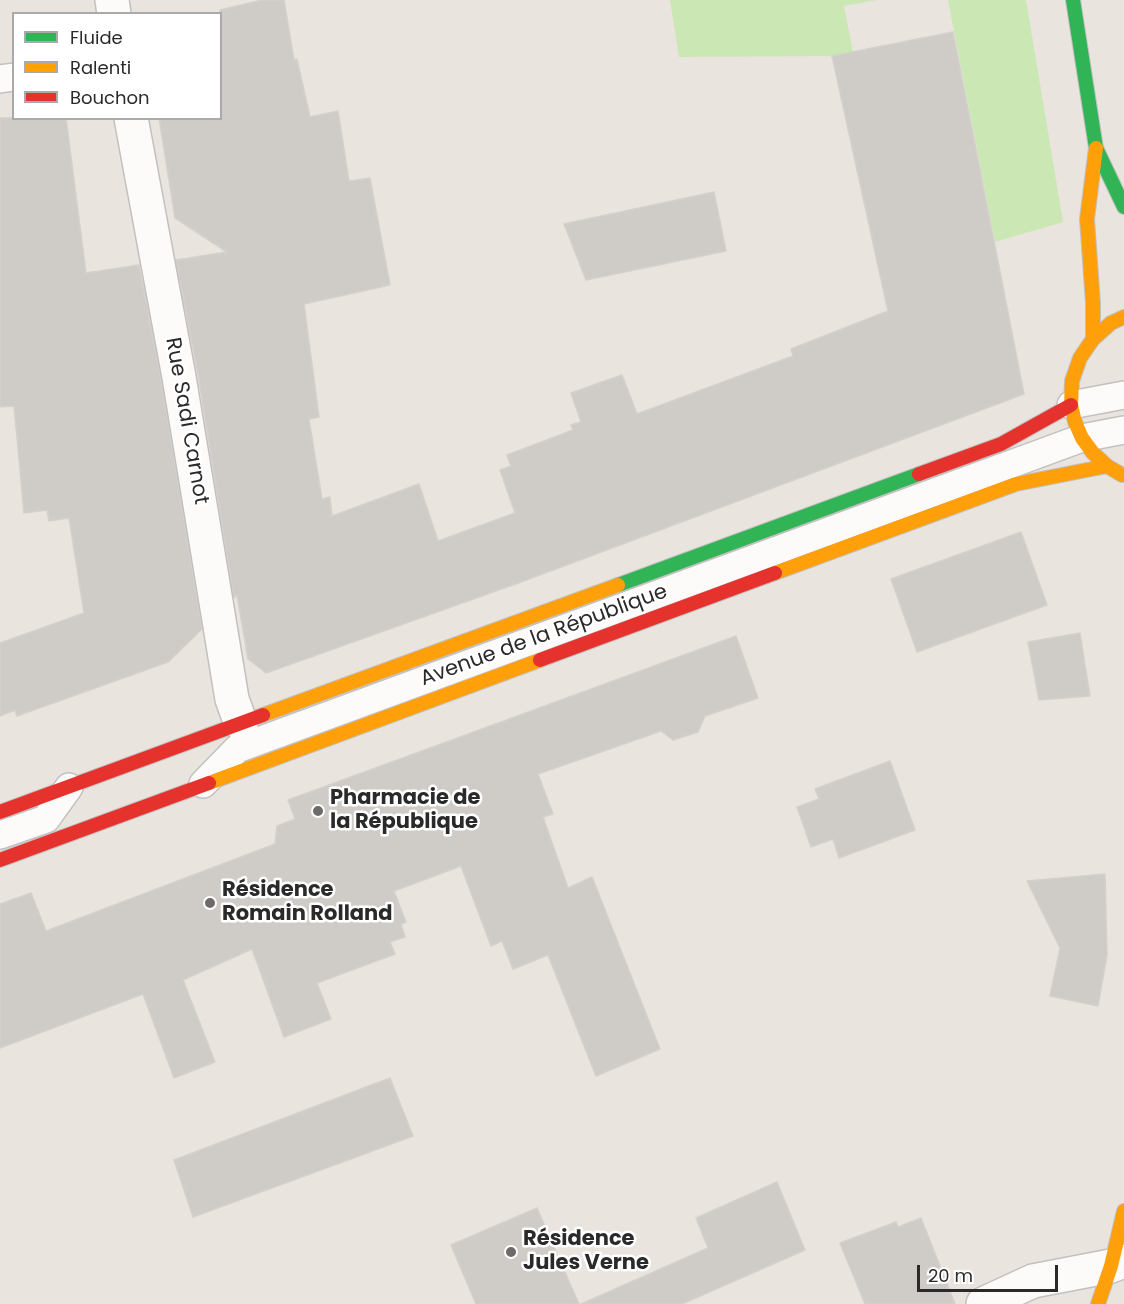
<!DOCTYPE html>
<html>
<head>
<meta charset="utf-8">
<style>
	body { margin:0 }
	#map { position:relative; width:1124px; height:1304px; overflow:hidden; background:#e9e4de; font-family:Poppins,sans-serif }
	canvas { display:block }
	.legend { position:absolute; left:12px; top:12px; width:210px; height:108px; box-sizing:border-box; background:#fff; border:2px solid #aaa; margin:0; padding:8px 10px; list-style:none; font-size:18px; color:#2a2a2a }
	.legend li { display:flex; align-items:center; gap:12px; height:30px }
	.legend b { width:30px; border:2px solid #aaa }
	.scale { position:absolute; left:917px; top:1265px; width:141px; height:27px; box-sizing:border-box; border:3px solid #2a2a2a; border-top:0; padding-left:8px; font-size:18px; line-height:21px; white-space:nowrap; color:#2a2a2a; -webkit-text-stroke:4px #fff; paint-order:stroke }
</style>
</head>
<body>
<div id="map">
<canvas width="1124" height="1304"></canvas>
<ul class="legend">
<li><b style="height:8px;background:#30b455"></b>Fluide</li>
<li><b style="height:8px;background:#ff9f0a"></b>Ralenti</li>
<li><b style="height:8px;background:#e5322d"></b>Bouchon</li>
</ul>
<div class="scale">20 m</div>
</div>
<script>
const g = document.querySelector('canvas').getContext('2d');
g.lineJoin = 'round';
function paint(path, color) {
  g.fillStyle = color;
  g.fill(path, 'evenodd');
}
function poly(rows) {
  const path = new Path2D();
  for (const r of rows) {
    path.moveTo(r[0], r[1]);
    for (let i = 2; i < r.length; i += 2) path.lineTo(r[i], r[i + 1]);
  }
  return path;
}
function trace(path, color, width, dash) {
  g.strokeStyle = color;
  g.lineWidth = width;
  g.lineCap = dash ? 'butt' : 'round';
  g.setLineDash(dash || []);
  g.stroke(path);
}
function write(font, color, halo, rows, align = 'center') {
  g.font = font + ' Poppins,sans-serif';
  g.lineWidth = 5;
  g.setLineDash([]);
  g.textBaseline = 'middle';
  g.strokeStyle = halo;
  g.fillStyle = color;
  for (const [text, x, y, turn = 0] of rows) {
    g.save();
    g.translate(x, y);
    g.rotate((+turn || 0) * Math.PI / 180);
    g.textAlign = isNaN(turn) ? turn : align;
    if (halo) g.strokeText(text, 0, 0);
    g.fillText(text, 0, 0);
    g.restore();
  }
}
paint(poly([
	[670,0,876,0,844,6,853,52,832,56,679,57],
	[948,0,1026,0,1063,222,995,242]
]), '#cbe7b4');
const building = poly([
	[262,0,284,0,294,60,297,59,310,117,338,111,349,181,370,178,390,285,304,304,319,417,309,419,322,499,330,497,332,516,419,484,438,541,515,513,500,470,511,466,507,455,573,430,571,425,581,422,571,393,622,375,637,414,793,356,791,349,888,311,832,56,953,32,1024,394,521,582,266,673,248,659,237,595,234,598,198,374,176,260,227,252,175,218,159,118,220,118,220,10,262,0],
	[0,118,66,118,86,273,139,265,161,380,202,629,168,662,17,716,15,710,0,716,0,643,84,613,69,518,49,521,47,510,24,513,14,406,0,407,0,118],
	[714,192,726,251,586,280,564,224,714,192],
	[1021,532,1047,605,917,652,891,579,1021,532],
	[1080,633,1090,696,1039,700,1028,642,1080,633],
	[736,636,758,698,705,716,698,732,673,740,661,731,538,774,553,814,543,817,568,888,592,877,660,1049,596,1076,548,955,513,969,502,941,491,946,461,866,394,891,406,922,401,924,405,937,390,942,395,954,317,983,331,1019,284,1037,252,949,183,980,215,1062,174,1078,143,994,0,1048,0,904,31,893,46,931,275,844,277,826,295,819,288,800,736,636],
	[890,761,915,830,839,858,833,839,811,847,797,807,819,799,815,789,890,761],
	[1105,874,1107,955,1098,1006,1050,996,1060,948,1027,881,1105,874],
	[390,1078,413,1136,193,1217,174,1160,390,1078],
	[777,1182,805,1250,682,1304,581,1304,708,1248,696,1218,777,1182],
	[537,1208,579,1304,476,1304,451,1245,537,1208],
	[921,1218,955,1304,865,1304,840,1243,896,1222,898,1227,921,1218]
]);
paint(building, '#cfccc8');
trace(building, '#d4d0cb', 1.5);
const lane = poly([
	[0,79,14,77],
	[1071,405,1124,395],
	[203,784,237,749,1082,438,1124,430],
	[0,835,46,819,69,787]
]);
const street = poly([
	[112,0,114,14],
	[131,118,179,377,232,699,241,724],
	[983,1304,1033,1281,1111,1266,1124,1261]
]);
const fast = poly([
	[1073,0,1096,148,1124,207],
	[618,585,919,474]
]);
const slow = poly([
	[1093,339,1093,303,1087,219,1096,148],
	[1122,475,1107,466,1093,453,1082,438,1075,422,1071,405,1072,381,1080,358,1093,339,1111,323,1124,317],
	[775,573,1016,484,1107,466],
	[263,715,618,585],
	[209,783,540,660],
	[1098,1304,1111,1266,1124,1211]
]);
const jam = poly([
	[919,474,1001,444,1071,405],
	[540,660,775,573],
	[0,812,263,715],
	[0,860,209,783]
]);
trace(lane, '#c2c0c0', 30);
trace(street, '#c2c0c0', 36);
trace(fast, '#c2c0c0', 16);
trace(slow, '#c2c0c0', 16);
trace(jam, '#c2c0c0', 16);
trace(lane, '#fcfbfa', 27);
trace(street, '#fcfbfa', 33);
trace(fast, '#30b455', 14);
trace(slow, '#ff9f0a', 14);
trace(jam, '#e5322d', 14);
for (const [x, y, r, color] of [
	[318,811,6,"#6d6b69"],
	[210,903,6,"#6d6b69"],
	[511,1252,6,"#6d6b69"]
]) {
  const dot = new Path2D();
  dot.arc(x, y, r, 0, 2 * Math.PI);
  g.fillStyle = color;
  g.fill(dot);
  trace(dot, '#fff', 2);
}
write('21px', '#2a2a2a', '#fff', [
	["Rue Sadi Carnot",186,421,80],
	["Avenue de la République",544,636,-20]
]);
write('bold 21px', '#2a2a2a', '#fff', [
	["Pharmacie de",330,799],
	["la République",330,823],
	["Résidence",222,891],
	["Romain Rolland",222,915],
	["Résidence",523,1240],
	["Jules Verne",523,1264]
], 'left');
</script>
</body>
</html>
